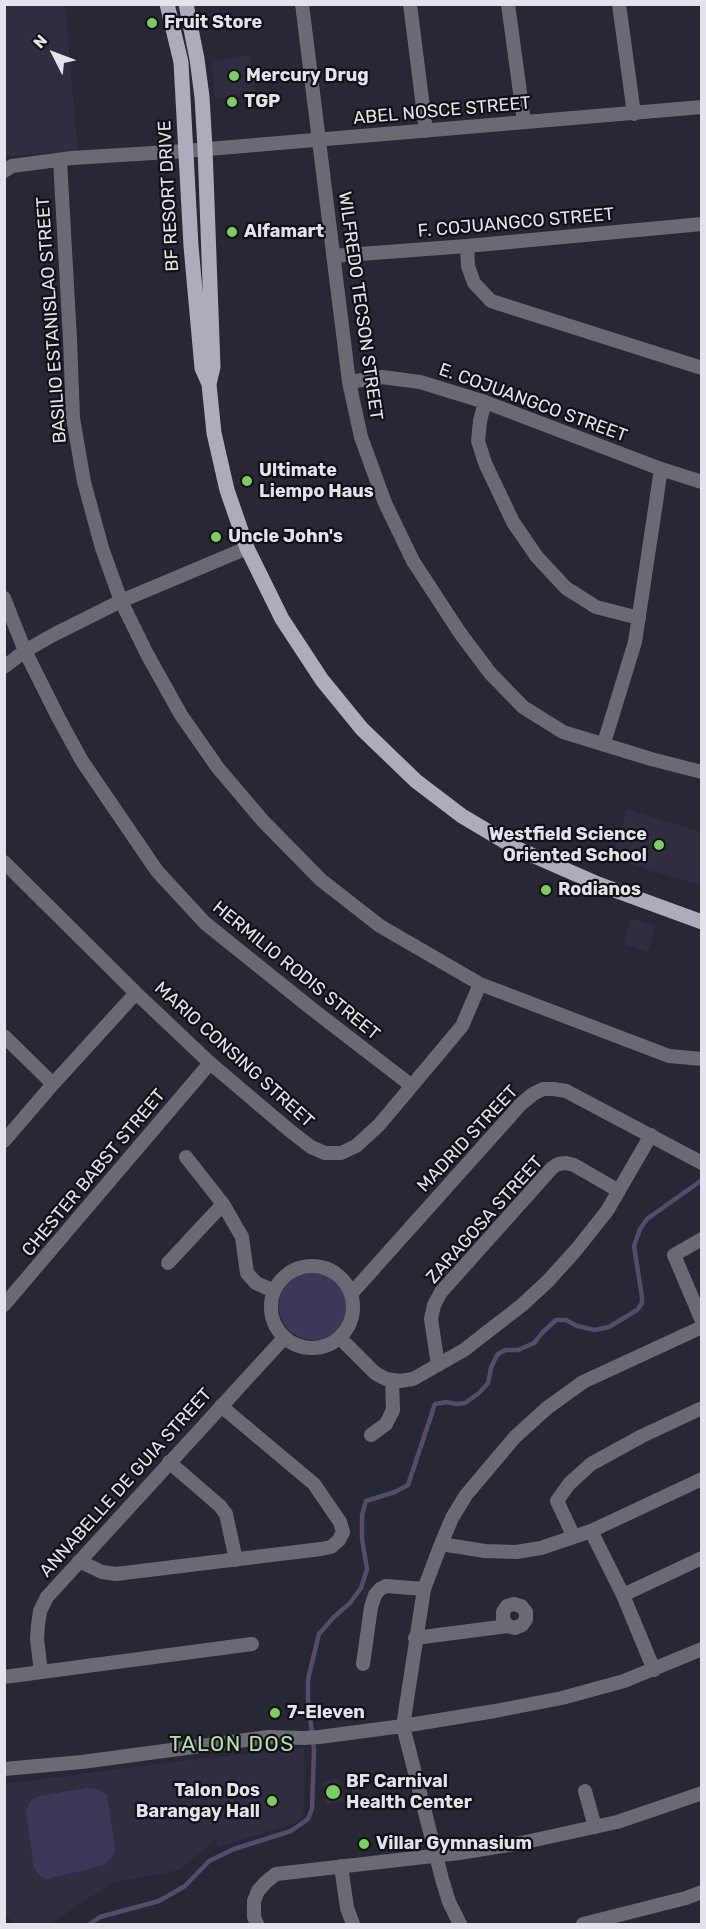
<!DOCTYPE html>
<html>
<head>
<meta charset="utf-8">
<style>
	body { margin:0 }
	#map { position:relative; width:706px; height:1929px; overflow:hidden; background:#282734; font-family:Rubik,sans-serif }
	canvas { display:block }
	.frame { position:absolute; inset:0; border:6px solid #e3e3ec; pointer-events:none }
	.north { position:absolute; left:24px; top:24px; width:60px; height:60px; -webkit-text-stroke:4px #111016; paint-order:stroke; rotate:312deg; font-size:16px; font-weight:700; line-height:24px; text-align:center; color:#e3e3ec }
	.north::after { content:''; display:block; margin:auto; width:21px; height:27px; background:#e3e3ec; clip-path:polygon(50% 0,100% 100%,50% 72%,0 100%) }
</style>
</head>
<body>
<div id="map">
<canvas width="706" height="1929"></canvas>
<div class="frame"></div>
<div class="north">N</div>
</div>
<script>
const g = document.querySelector('canvas').getContext('2d');
g.lineJoin = 'round';
function paint(path, color) {
  g.fillStyle = color;
  g.fill(path, 'evenodd');
}
function poly(rows) {
  const path = new Path2D();
  for (const r of rows) {
    if (r.length === 3) {
      path.moveTo(r[0] + r[2], r[1]);
      path.arc(r[0], r[1], r[2], 0, 2 * Math.PI);
      continue;
    }
    path.moveTo(r[0], r[1]);
    for (let i = 2; i < r.length; i += 2) path.lineTo(r[i], r[i + 1]);
  }
  return path;
}
function trace(path, color, width, dash) {
  g.strokeStyle = color;
  g.lineWidth = width;
  g.lineCap = dash ? 'butt' : 'round';
  g.setLineDash(dash || []);
  g.stroke(path);
}
function write(font, color, halo, rows, align = 'center') {
  g.font = font + ' Rubik,sans-serif';
  g.lineWidth = 4.5;
  g.setLineDash([]);
  g.textBaseline = 'middle';
  g.strokeStyle = halo;
  g.fillStyle = color;
  for (const [text, x, y, turn = 0] of rows) {
    g.save();
    g.translate(x, y);
    g.rotate((+turn || 0) * Math.PI / 180);
    g.textAlign = isNaN(turn) ? turn : align;
    if (halo) g.strokeText(text, 0, 0);
    g.fillText(text, 0, 0);
    g.restore();
  }
}
paint(poly([
	[5,4,65,5,78,151,7,156,5,158],
	[250,55,256,91,215,99,212,62],
	[627,809,701,832,701,886,612,858],
	[631,918,656,926,648,952,624,944],
	[304,1748,304,1807,302,1817,295,1823,219,1847,216,1839,180,1870,112,1883,50,1924,16,1924,5,1915,4,1784,204,1758],
	[339,1778,344,1801,326,1805,322,1782]
]), '#2f2d40');
paint(poly([
	[313,1306,34],
	[87,1788,97,1789,107,1795,115,1847,114,1854,105,1865,47,1879,41,1877,34,1868,26,1812,30,1802,38,1796]
]), '#3c3857');
trace(poly([
	[90,1924,100,1917,159,1901,185,1886,209,1861,234,1849,291,1831,308,1819,312,1809,314,1750,308,1699,308,1679,319,1634,333,1618,350,1603,361,1588,367,1569,362,1539,362,1515,366,1501,395,1492,408,1485,435,1404,447,1402,456,1404,465,1403,479,1393,488,1383,491,1368,497,1355,505,1350,518,1350,534,1343,543,1332,556,1320,566,1320,577,1326,595,1330,609,1327,637,1310,642,1303,642,1297,634,1246,640,1229,647,1219,702,1180]
]), '#544c6c', 4.5);
trace(poly([
	[302,4,349,382,361,437,385,503,413,561,460,633,490,673,523,707,563,732,651,759,702,772],
	[410,4,426,131],
	[508,4,524,122],
	[619,4,634,114],
	[60,160,70,339,73,418,84,482,102,548,121,601,147,654,181,715,218,768,263,821,321,880,380,926,480,984,669,1056,702,1059],
	[4,171,12,166,72,158,185,151,702,107],
	[467,246,468,266,474,283,491,301,702,368],
	[333,256,467,246,702,224],
	[349,382,382,377,420,382,485,402,661,469,702,482],
	[485,402,480,421,478,441,485,463,513,522,537,557,566,588,596,607,639,618],
	[4,598,25,651,58,717,82,761,157,871,205,923,312,1009,412,1086],
	[4,667,25,651,53,635,121,601,247,548],
	[604,743,635,642,661,469],
	[4,862,136,993,210,1063,289,1130,311,1147,325,1153,341,1153,356,1146,379,1125,462,1026,480,984],
	[4,1036,53,1084],
	[4,1141,53,1084,136,993],
	[186,1157,223,1204,242,1237,247,1273,256,1283,274,1291],
	[702,1239,674,1255,702,1321],
	[168,1263,223,1204],
	[312,1307,41],
	[351,1294,521,1104,533,1094,543,1089,554,1089,566,1091,702,1163],
	[4,1305,210,1063],
	[340,1338,375,1373,386,1379,400,1381,413,1379,464,1350,522,1305,548,1281,576,1250,607,1211,651,1135],
	[438,1365,431,1319,434,1305,441,1292,552,1168,558,1164,566,1163,574,1165,619,1191],
	[371,1435,386,1424,393,1410,392,1380],
	[169,1462,220,1506,226,1514,228,1523,236,1560],
	[591,1531,623,1595,654,1670],
	[574,1537,557,1501,569,1484,591,1464,642,1436,702,1408],
	[441,1544,485,1551,516,1552,541,1548,591,1531,702,1479],
	[79,1561,102,1572,116,1574,321,1549,331,1547,339,1540,343,1532,340,1522,314,1484,221,1406],
	[623,1595,702,1558],
	[415,1638,508,1626,515,1628,522,1625,526,1619,526,1612,521,1606,514,1604,507,1606,503,1612,503,1620,508,1626],
	[363,1664,371,1607,375,1595,380,1589,386,1586,424,1589],
	[41,1672,37,1639,38,1625,40,1611,47,1597,284,1338],
	[4,1677,252,1644],
	[4,1769,82,1762,268,1737,304,1738,319,1737,403,1726,495,1711,562,1698,624,1681,702,1649],
	[585,1791,595,1827],
	[341,1866,347,1908,353,1924],
	[257,1924,254,1917,254,1901,258,1891,266,1882,276,1874,459,1853,521,1843,617,1822,702,1793],
	[460,1924,449,1902,442,1879,403,1726,424,1589,441,1544,452,1518,466,1495,515,1437,547,1408,583,1382,702,1327],
	[583,1924,686,1898,702,1892]
]), '#6b6a72', 14);
trace(poly([
	[167,4,181,62,191,246,202,368,209,384,214,433,227,490,247,548,282,619,322,680,362,729,416,781,462,816,516,848,598,884,702,922],
	[186,4,197,59,202,97,205,148,213,367,209,384]
]), '#adacbb', 15);
for (const [x, y, r, color] of [
	[152,23,6,"#76d25a"],
	[234,76,6,"#76d25a"],
	[232,102,6,"#76d25a"],
	[232,232,6,"#76d25a"],
	[247,481,6,"#76d25a"],
	[216,537,6,"#76d25a"],
	[659,845,6,"#76d25a"],
	[546,890,6,"#76d25a"],
	[275,1713,6,"#76d25a"],
	[333,1792,8,"#76d25a"],
	[272,1801,6,"#76d25a"],
	[364,1844,6,"#76d25a"]
]) {
  const dot = new Path2D();
  dot.arc(x, y, r, 0, 2 * Math.PI);
  g.fillStyle = color;
  g.fill(dot);
  trace(dot, '#111016', 2);
}
write('bold 18px', '#e3e3ec', '#111016', [
	["Fruit Store",164,23],
	["Mercury Drug",246,76],
	["TGP",244,102],
	["Alfamart",244,232],
	["Ultimate",259,471],
	["Liempo Haus",259,492],
	["Uncle John's",228,537],
	["Westfield Science",647,835,"right"],
	["Oriented School",647,856,"right"],
	["Rodianos",558,890],
	["7-Eleven",287,1713],
	["BF Carnival",346,1782],
	["Health Center",346,1803],
	["Talon Dos",260,1791,"right"],
	["Barangay Hall",260,1812,"right"],
	["Villar Gymnasium",376,1844]
], 'left');
write('18px', '#e3e3ec', '#111016', [
	["ABEL NOSCE STREET",442,111,-5],
	["BF RESORT DRIVE",169,196,-93],
	["F. COJUANGCO STREET",516,223,-5],
	["WILFREDO TECSON STREET",360,306,82],
	["BASILIO ESTANISLAO STREET",52,320,-94],
	["E. COJUANGCO STREET",533,403,20],
	["HERMILIO RODIS STREET",296,971,39],
	["MARIO CONSING STREET",234,1055,42],
	["MADRID STREET",468,1139,-47],
	["CHESTER BABST STREET",94,1173,-50],
	["ZARAGOSA STREET",485,1220,-48],
	["ANNABELLE DE GUIA STREET",126,1483,-48]
]);
g.letterSpacing = '1.5px';
write('21px', '#b1e3a4', '#111016', [
	["TALON DOS",232,1745]
]);
g.letterSpacing = '0px';
</script>
</body>
</html>
